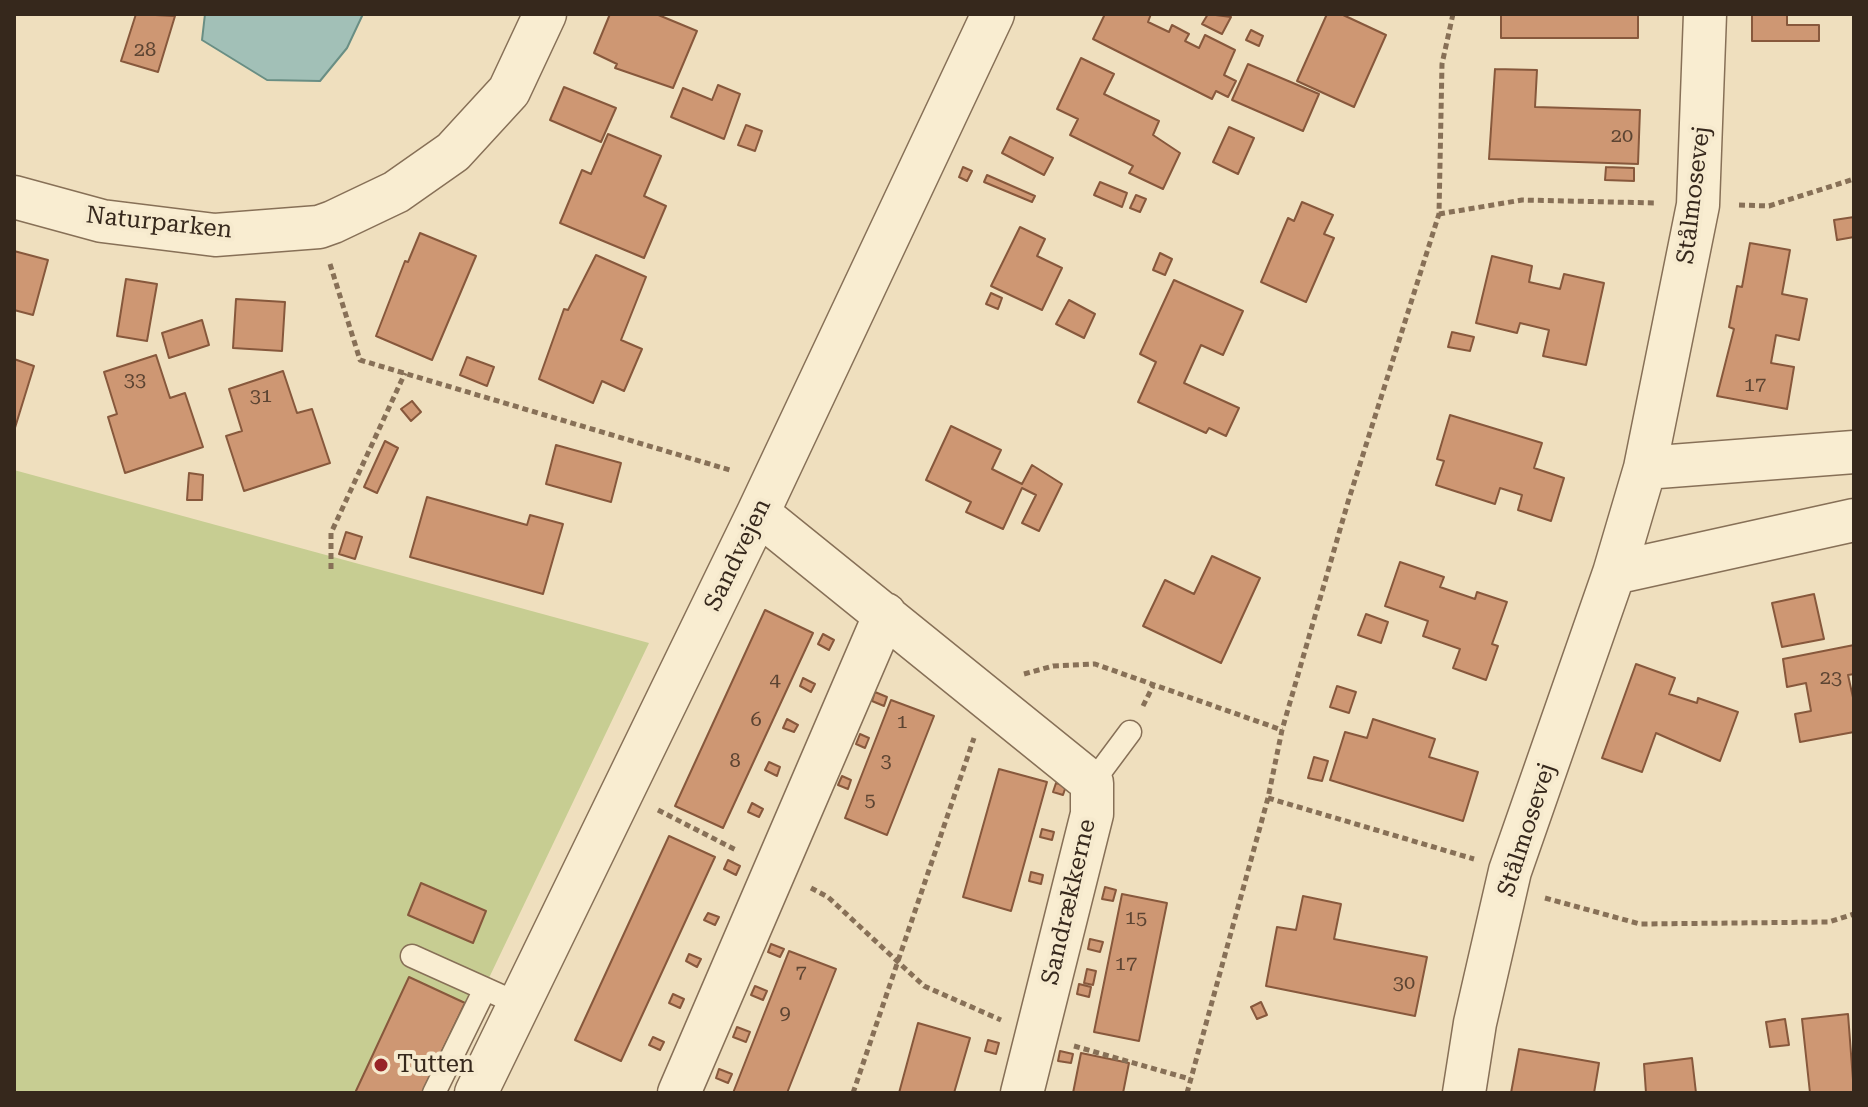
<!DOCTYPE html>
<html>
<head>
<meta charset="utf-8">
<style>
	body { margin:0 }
	#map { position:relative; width:1868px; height:1107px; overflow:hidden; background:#efdfbe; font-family:"Roboto Serif",serif }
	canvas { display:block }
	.frame { position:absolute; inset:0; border:16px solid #36281c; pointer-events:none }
</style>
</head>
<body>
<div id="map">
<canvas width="1868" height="1107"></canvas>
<div class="frame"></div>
</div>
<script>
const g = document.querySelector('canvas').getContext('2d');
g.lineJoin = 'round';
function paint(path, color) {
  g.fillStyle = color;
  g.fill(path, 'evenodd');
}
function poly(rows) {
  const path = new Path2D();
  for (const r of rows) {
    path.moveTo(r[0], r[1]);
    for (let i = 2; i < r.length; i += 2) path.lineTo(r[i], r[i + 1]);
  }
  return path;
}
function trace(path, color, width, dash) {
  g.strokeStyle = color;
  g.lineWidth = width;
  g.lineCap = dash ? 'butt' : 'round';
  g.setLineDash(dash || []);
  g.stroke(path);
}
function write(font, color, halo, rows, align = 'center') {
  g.font = font + ' "Roboto Serif",serif';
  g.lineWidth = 8;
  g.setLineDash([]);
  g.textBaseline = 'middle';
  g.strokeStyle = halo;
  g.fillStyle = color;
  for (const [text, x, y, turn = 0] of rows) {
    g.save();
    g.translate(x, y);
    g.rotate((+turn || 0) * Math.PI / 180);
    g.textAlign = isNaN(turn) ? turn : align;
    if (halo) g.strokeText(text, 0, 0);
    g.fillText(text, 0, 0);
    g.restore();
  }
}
paint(poly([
	[14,470,649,643,434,1093,14,1093]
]), '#c7cd92');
const water = poly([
	[205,14,363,14,347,48,320,81,267,80,202,40,205,14]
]);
paint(water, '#a2c0b7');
trace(water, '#698e84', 2);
const building = poly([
	[136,14,175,16,158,72,121,61,136,14],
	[610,14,656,14,697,31,673,88,615,68,617,64,594,53,610,14],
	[1105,14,1151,14,1148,22,1169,32,1172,25,1189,34,1185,41,1199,48,1205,35,1235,50,1224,75,1236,81,1228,97,1216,91,1212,99,1093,39,1105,14],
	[1208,14,1231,17,1222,34,1202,24,1208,14],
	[1327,14,1341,14,1386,35,1354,107,1297,81,1327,14],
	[1501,14,1638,14,1638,38,1501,38,1501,14],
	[1752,14,1787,14,1787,25,1819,25,1819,41,1752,41,1752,14],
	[1251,30,1263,36,1259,46,1246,40,1251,30],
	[1081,58,1114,74,1104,94,1159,121,1153,135,1180,153,1163,189,1129,173,1133,166,1070,135,1078,119,1057,109,1081,58],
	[1248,64,1319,94,1303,131,1232,100,1248,64],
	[1495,69,1537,70,1535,107,1640,110,1638,164,1489,159,1495,69],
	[718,85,740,94,724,139,671,117,683,88,712,100,718,85],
	[564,87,616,108,601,142,550,120,564,87],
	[746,125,762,131,755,151,738,145,746,125],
	[1229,127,1254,138,1238,174,1213,162,1229,127],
	[608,134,661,156,644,196,666,206,644,258,560,223,582,170,591,174,608,134],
	[1010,137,1053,158,1044,175,1002,153,1010,137],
	[963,167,972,171,967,181,959,177,963,167],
	[1606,167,1634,168,1634,181,1605,180,1606,167],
	[987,175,1035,196,1032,202,984,182,987,175],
	[1100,182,1127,193,1122,207,1094,195,1100,182],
	[1136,195,1146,199,1140,212,1130,208,1136,195],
	[1302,202,1333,215,1324,234,1334,238,1306,302,1261,282,1288,218,1294,221,1302,202],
	[1854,217,1854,237,1837,240,1834,220,1854,217],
	[1020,227,1045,239,1037,256,1062,268,1042,310,991,286,1020,227],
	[420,233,476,256,432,360,376,336,405,261,408,262,420,233],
	[1750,243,1790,250,1782,294,1807,299,1799,340,1776,335,1771,363,1794,367,1787,409,1717,396,1734,329,1729,327,1737,286,1742,287,1750,243],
	[14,251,48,260,33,315,14,310,14,251],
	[1160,253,1172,259,1165,275,1153,270,1160,253],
	[596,255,646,277,621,340,642,349,624,391,602,381,593,403,539,379,564,309,568,310,596,255],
	[1492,256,1532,266,1529,282,1560,289,1564,274,1604,283,1586,365,1543,356,1549,330,1520,323,1517,333,1476,323,1492,256],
	[126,279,157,284,147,341,117,336,126,279],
	[1174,280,1243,311,1223,355,1201,345,1184,383,1239,408,1226,436,1209,428,1206,433,1138,402,1156,362,1140,354,1174,280],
	[991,293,1002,298,998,309,986,304,991,293],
	[236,299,285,302,282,351,233,348,236,299],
	[1069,300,1095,314,1084,338,1056,324,1069,300],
	[202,320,209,345,169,358,162,333,202,320],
	[1452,332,1474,337,1470,351,1448,347,1452,332],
	[156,355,170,398,185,393,203,447,125,473,108,417,117,414,104,372,156,355],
	[467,357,494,367,487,386,460,375,467,357],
	[14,359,34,366,14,431,14,359],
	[283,371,297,413,312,409,330,463,244,491,226,436,242,431,229,389,283,371],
	[412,401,421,412,411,421,401,409,412,401],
	[1450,415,1542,443,1534,468,1564,478,1551,521,1518,510,1522,495,1500,488,1495,504,1436,485,1444,461,1437,459,1450,415],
	[951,426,1001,450,992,469,1022,484,1032,465,1062,484,1039,531,1022,523,1036,495,1022,488,1003,529,966,512,971,502,926,480,951,426],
	[385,441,398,448,377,493,364,487,385,441],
	[556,445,621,463,611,502,546,484,556,445],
	[189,473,203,475,202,500,187,500,189,473],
	[427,497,527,525,530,515,563,524,543,594,410,557,427,497],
	[346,532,362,537,355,559,339,554,346,532],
	[1212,556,1260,578,1221,663,1143,626,1165,580,1194,594,1212,556],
	[1400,562,1444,577,1440,587,1475,599,1477,592,1507,602,1492,644,1498,646,1486,680,1453,668,1460,649,1423,636,1428,621,1385,606,1400,562],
	[1814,594,1824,639,1782,647,1772,603,1814,594],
	[765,610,813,633,723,828,675,806,765,610],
	[1366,614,1388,622,1381,643,1358,635,1366,614],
	[823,634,834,640,829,650,818,644,823,634],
	[1854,645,1854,674,1848,675,1854,702,1854,732,1800,742,1795,714,1811,711,1806,683,1787,687,1783,659,1854,645],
	[1636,664,1675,678,1669,694,1697,703,1698,698,1738,712,1720,761,1656,733,1642,772,1602,758,1636,664],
	[803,678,815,684,811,692,800,686,803,678],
	[1337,686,1356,692,1349,713,1330,707,1337,686],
	[875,692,887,697,884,706,872,701,875,692],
	[891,700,934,716,887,835,845,818,891,700],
	[787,719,798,725,794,732,783,728,787,719],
	[1373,719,1435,739,1429,757,1478,772,1463,821,1330,780,1345,732,1367,738,1373,719],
	[860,734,869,738,865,748,856,744,860,734],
	[1314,757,1328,761,1322,781,1308,778,1314,757],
	[769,762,780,767,777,776,765,770,769,762],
	[999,769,1047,782,1011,911,963,897,999,769],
	[842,776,851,780,848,789,838,785,842,776],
	[1056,783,1066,786,1063,795,1053,792,1056,783],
	[752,803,763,809,759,817,748,812,752,803],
	[1042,829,1054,832,1052,840,1040,837,1042,829],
	[669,836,715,857,621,1061,575,1040,669,836],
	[728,860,740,866,736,875,724,869,728,860],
	[1031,872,1043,875,1041,884,1029,881,1031,872],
	[421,883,486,911,473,943,408,915,421,883],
	[1105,887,1116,890,1113,901,1102,899,1105,887],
	[1122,894,1167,903,1139,1041,1094,1032,1122,894],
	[1303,896,1341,904,1334,939,1427,957,1415,1016,1266,986,1277,927,1296,930,1303,896],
	[708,913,719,917,715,925,704,920,708,913],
	[1090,939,1103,942,1100,952,1088,949,1090,939],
	[771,944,784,949,780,957,768,952,771,944],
	[789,951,836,969,787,1093,733,1093,789,951],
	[689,954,701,959,697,967,686,961,689,954],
	[1087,969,1096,971,1093,985,1084,983,1087,969],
	[409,977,465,1003,422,1093,355,1093,409,977],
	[1079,984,1091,987,1089,997,1077,994,1079,984],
	[755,986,767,991,763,1000,751,995,755,986],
	[673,994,684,999,680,1008,669,1003,673,994],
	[1261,1002,1267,1015,1257,1019,1251,1007,1261,1002],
	[1848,1014,1854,1093,1810,1093,1802,1019,1848,1014],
	[1785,1019,1789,1045,1770,1047,1766,1022,1785,1019],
	[918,1023,970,1038,954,1093,899,1093,918,1023],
	[737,1027,750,1032,746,1042,733,1037,737,1027],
	[653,1037,664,1042,660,1050,649,1045,653,1037],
	[988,1040,999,1043,996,1054,985,1051,988,1040],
	[1519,1049,1599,1063,1594,1093,1511,1093,1519,1049],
	[1060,1051,1073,1054,1071,1063,1058,1061,1060,1051],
	[1081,1053,1129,1063,1123,1093,1073,1093,1081,1053],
	[1692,1058,1696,1093,1646,1093,1644,1064,1692,1058],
	[719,1069,732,1074,728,1083,716,1078,719,1069]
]);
paint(building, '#ce9773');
trace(building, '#87583c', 2);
const service = poly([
	[1092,783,1130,732],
	[412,956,521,1005],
	[434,1093,485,989]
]);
const minor = poly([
	[14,197,102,221,215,235,319,227,333,222,396,192,453,152,509,91,545,14],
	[1645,468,1854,452],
	[758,513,1092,783,1092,814,1022,1093],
	[1614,573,1854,520],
	[476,1093,758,513,993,14],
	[679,1093,885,614],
	[1464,1093,1475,1023,1510,871,1614,573,1645,468,1698,205,1705,14]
]);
trace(service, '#877057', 25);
trace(minor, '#877057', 45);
trace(poly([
	[1739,205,1769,206,1854,179],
	[1439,214,1522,200,1657,203],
	[330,264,360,360,733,471],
	[331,569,331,533,405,373],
	[1024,674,1053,666,1095,664,1282,730],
	[1143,706,1153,686],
	[1268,798,1474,859],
	[658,810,738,851],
	[811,888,828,897,924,986,1001,1020],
	[1545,898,1640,924,1829,922,1854,914],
	[1074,1046,1190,1079],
	[853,1093,974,738],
	[1187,1093,1268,798,1282,730,1348,502,1439,214,1442,64,1453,14]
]), '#877057', 5, [6, 4]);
trace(service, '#f9edd1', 22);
trace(minor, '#f9edd1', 42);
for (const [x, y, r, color] of [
	[381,1065,8,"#982528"]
]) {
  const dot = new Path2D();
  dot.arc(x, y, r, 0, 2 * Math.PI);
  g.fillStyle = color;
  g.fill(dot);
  trace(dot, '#f6eace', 3);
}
write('20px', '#5c4432', null, [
	["28",145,50],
	["20",1622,136],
	["33",135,380],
	["17",1755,385],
	["31",261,396],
	["23",1831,678],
	["4",775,680],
	["6",756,720],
	["1",902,722],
	["8",735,761],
	["3",886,761],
	["5",870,800],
	["15",1136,918],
	["17",1126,964],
	["7",801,973],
	["30",1404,983],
	["9",785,1013]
]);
write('24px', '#36281c', '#f6eace', [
	["Stålmosevej",1694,195,-83],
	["Naturparken",159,223,6],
	["Sandvejen",738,555,-64],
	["Stålmosevej",1527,830,-72],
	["Sandrækkerne",1069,902,-77]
]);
write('24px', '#36281c', '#f6eace', [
	["Tutten",397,1065]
], 'left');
</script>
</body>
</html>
